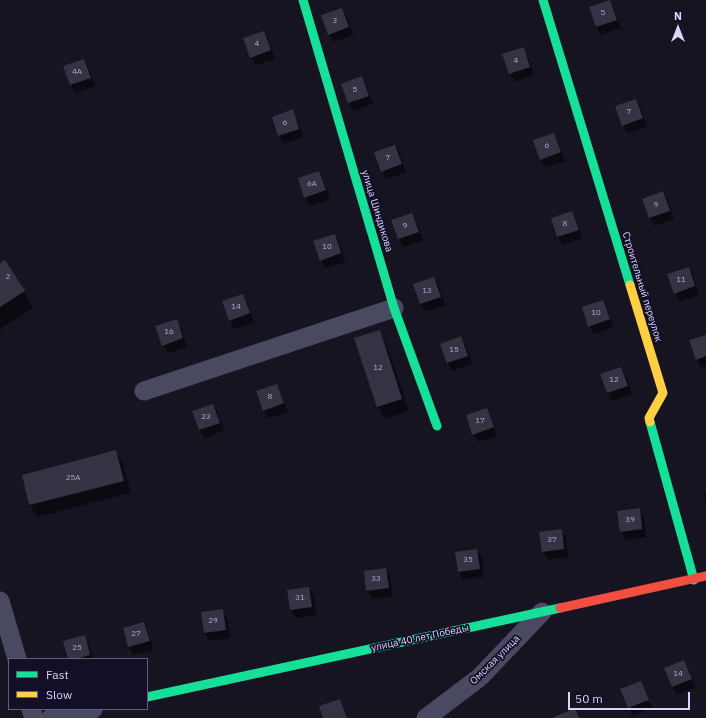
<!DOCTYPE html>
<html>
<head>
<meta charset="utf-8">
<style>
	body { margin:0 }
	#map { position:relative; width:706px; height:718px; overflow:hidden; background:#161421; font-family:"IBM Plex Sans",sans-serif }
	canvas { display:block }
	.legend { position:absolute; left:8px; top:658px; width:140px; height:52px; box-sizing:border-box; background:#130f26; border:1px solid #625e7d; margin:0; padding:5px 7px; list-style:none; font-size:12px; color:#d9d4ff }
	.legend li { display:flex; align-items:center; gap:8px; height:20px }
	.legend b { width:20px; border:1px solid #625e7d }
	.north { position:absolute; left:658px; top:8px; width:40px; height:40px; -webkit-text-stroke:3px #130f26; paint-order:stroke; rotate:0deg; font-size:11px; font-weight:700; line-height:16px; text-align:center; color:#d9d4ff }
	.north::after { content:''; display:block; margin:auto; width:14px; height:18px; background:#d9d4ff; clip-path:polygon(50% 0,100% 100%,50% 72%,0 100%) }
	.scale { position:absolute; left:568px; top:692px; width:122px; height:18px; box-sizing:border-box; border:2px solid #d9d4ff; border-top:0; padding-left:5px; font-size:12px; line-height:14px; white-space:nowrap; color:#d9d4ff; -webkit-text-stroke:3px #130f26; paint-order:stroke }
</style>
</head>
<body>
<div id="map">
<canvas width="706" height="718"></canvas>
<ul class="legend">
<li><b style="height:5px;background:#16e098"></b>Fast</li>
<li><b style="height:5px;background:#ffcf43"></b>Slow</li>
</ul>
<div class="north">N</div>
<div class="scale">50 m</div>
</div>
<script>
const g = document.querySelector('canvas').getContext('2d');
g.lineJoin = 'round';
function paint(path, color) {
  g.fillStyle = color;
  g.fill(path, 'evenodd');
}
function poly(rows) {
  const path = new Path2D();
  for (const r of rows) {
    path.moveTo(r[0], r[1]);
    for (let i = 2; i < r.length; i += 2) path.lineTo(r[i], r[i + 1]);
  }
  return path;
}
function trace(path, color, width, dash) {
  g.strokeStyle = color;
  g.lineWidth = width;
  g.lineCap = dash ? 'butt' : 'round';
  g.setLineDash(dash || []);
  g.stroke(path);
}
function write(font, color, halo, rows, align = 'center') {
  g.font = font + ' "IBM Plex Sans",sans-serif';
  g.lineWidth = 3.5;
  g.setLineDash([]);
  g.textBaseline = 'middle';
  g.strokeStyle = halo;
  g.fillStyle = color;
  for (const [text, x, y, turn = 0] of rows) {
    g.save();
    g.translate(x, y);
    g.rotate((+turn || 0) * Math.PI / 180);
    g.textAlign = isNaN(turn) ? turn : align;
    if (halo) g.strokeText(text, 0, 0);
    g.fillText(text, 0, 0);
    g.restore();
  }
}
paint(poly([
	[610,1,614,9,621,28,601,35,596,27],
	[342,9,347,17,353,35,333,42,329,34],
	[264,32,269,40,275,59,255,65,251,57],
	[523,49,528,57,534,75,515,82,510,74],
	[84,60,89,68,95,86,75,93,71,85,65,66],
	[362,77,366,86,373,104,353,111,349,103],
	[636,100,641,108,647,127,627,133,623,125],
	[292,111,297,119,303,137,284,144,279,136,273,117],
	[554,134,558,142,565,161,545,167,540,159],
	[395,146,400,154,406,173,386,179,382,171],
	[319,172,323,180,330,199,310,206,305,197],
	[663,193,668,201,674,219,654,226,650,218,643,199],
	[571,212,576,220,582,238,563,245,558,237,552,219],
	[412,214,417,222,423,240,403,247,399,239,392,221],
	[334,235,339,243,345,262,326,268,321,260],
	[0,264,24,291,33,308,0,329],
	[688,268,693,276,699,295,680,301,675,293],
	[434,278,439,286,445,305,425,312,421,304],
	[243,295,247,303,254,322,234,329,230,320],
	[603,301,607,309,614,327,594,334,589,326],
	[176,320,181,328,187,347,168,353,163,345],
	[379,331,386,343,409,411,385,419,378,406],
	[706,336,706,366,701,368,697,360],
	[461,338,466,346,472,364,452,371,448,363,441,344],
	[621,368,626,376,632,394,612,401,608,393,601,375],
	[277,385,281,393,288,412,268,418,263,410],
	[213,405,218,413,224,431,204,438,200,430,193,412],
	[486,409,491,417,497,436,478,442,473,434],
	[116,452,123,464,131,493,37,517,30,505,23,476],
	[706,493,706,508,704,494],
	[639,509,644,518,646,537,626,540,621,531],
	[561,530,566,538,568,557,548,560,543,552],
	[477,550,482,558,484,577,463,580,459,572],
	[386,569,390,577,393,596,372,599,367,591],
	[309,588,314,596,316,615,296,618,291,610],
	[223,610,227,619,230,638,209,641,205,633],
	[144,623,148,631,154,650,133,655,129,647,124,628],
	[84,636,89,644,93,659,69,659],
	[684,661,696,687,677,695,665,669],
	[640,682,652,708,633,716,621,690],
	[340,700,348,718,324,718]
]), '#0007');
paint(poly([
	[610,0,617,20,596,27,589,7],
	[342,8,349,27,328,35,321,15],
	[264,31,271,50,250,58,243,38],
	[524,47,530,67,509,74,502,54],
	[84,59,91,78,70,85,63,66],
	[362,76,369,96,348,103,341,84],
	[636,99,643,118,622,126,615,106],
	[293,109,299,129,278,136,272,117],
	[554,133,561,152,540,160,533,140],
	[395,145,402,164,381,172,374,152],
	[319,171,326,190,304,198,298,178],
	[663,191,670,211,649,218,642,199],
	[572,211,579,230,557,237,551,218],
	[412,213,419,232,398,239,391,220],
	[335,234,341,253,320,261,313,241],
	[5,260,25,291,0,307,0,263],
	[689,267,695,286,674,294,667,274],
	[434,277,441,297,420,304,413,284],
	[243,294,250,313,229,321,222,301],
	[603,300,610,319,588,327,582,307],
	[177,319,183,338,162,346,155,326],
	[380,330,402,399,377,407,354,338],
	[706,335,706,356,696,360,689,340],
	[461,336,468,356,447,363,440,344],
	[621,367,628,386,607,393,600,374],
	[277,384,284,403,263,411,256,391],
	[213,404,220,423,199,430,192,411],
	[487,408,494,427,472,435,466,415],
	[116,450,124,481,29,505,22,475],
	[640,508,642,529,620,532,617,511],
	[562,529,564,549,542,552,539,532],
	[477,549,480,569,458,572,455,552],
	[386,568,389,588,366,591,364,571],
	[309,587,312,607,290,610,287,590],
	[223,609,226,630,204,633,201,612],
	[144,622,150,641,128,647,123,628],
	[85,635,90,655,76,659,68,659,63,641],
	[684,660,692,679,672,687,664,668],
	[641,681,649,700,628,708,620,689],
	[340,699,347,718,323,718,319,706],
	[575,708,579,718,552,718]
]), '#343243');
trace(poly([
	[144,391,394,308],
	[0,601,17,659],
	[31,709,34,718],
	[51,718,93,709],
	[426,718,480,677,542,612]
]), '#4a4962', 19);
trace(poly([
	[303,0,394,308,437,426],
	[543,0,630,285],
	[650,422,694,580],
	[147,697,560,608]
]), '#16e098', 9);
trace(poly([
	[630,285,663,393,649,418,650,422]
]), '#ffcf43', 9);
trace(poly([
	[560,608,706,576]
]), '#f24e42', 9);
write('8px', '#b0acd0', null, [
	["5",603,13],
	["3",335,21],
	["4",257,44],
	["4",516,61],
	["4А",77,72],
	["5",355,90],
	["7",629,112],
	["6",285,123],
	["6",547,146],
	["7",388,158],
	["6А",312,184],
	["9",656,205],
	["8",565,224],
	["9",405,226],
	["10",327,247],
	["2",8,277],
	["11",681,280],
	["13",427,291],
	["14",236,307],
	["10",596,313],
	["16",169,332],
	["15",454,350],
	["12",378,368],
	["12",614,380],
	["8",270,397],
	["23",206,417],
	["17",480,421],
	["25А",73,478],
	["39",630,520],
	["37",552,540],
	["35",468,560],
	["33",376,579],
	["31",300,598],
	["29",213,621],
	["27",136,634],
	["25",77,648],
	["14",678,674]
]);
write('10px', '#d9d4ff', '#130f26', [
	["улица Шиндикова",377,211,73],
	["Строительный переулок",642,287,73],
	["улица 40 лет Победы",420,638,-12],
	["Омская улица",495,660,-45]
]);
</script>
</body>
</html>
